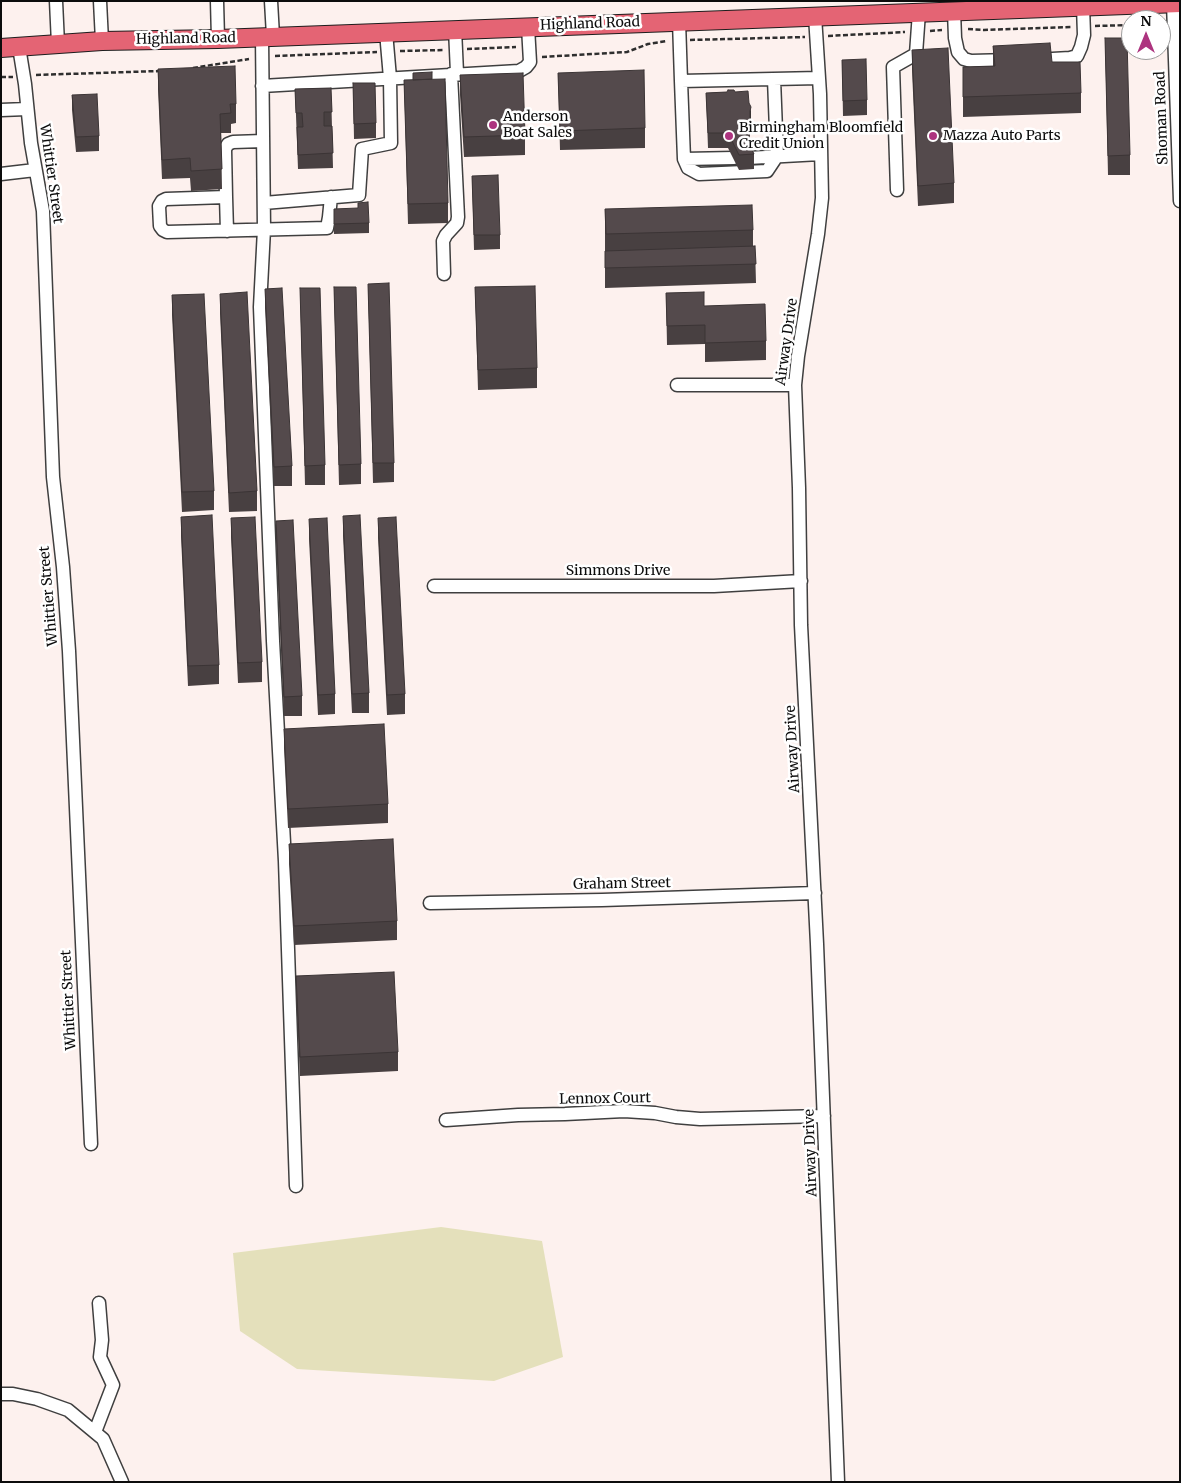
<!DOCTYPE html>
<html>
<head>
<meta charset="utf-8">
<style>
	body { margin:0 }
	#map { position:relative; width:1181px; height:1483px; overflow:hidden; background:#fdf1ee; font-family:Merriweather,serif }
	canvas { display:block }
	.frame { position:absolute; inset:0; border:2px solid #0c0c0c; pointer-events:none }
	.north { position:absolute; left:1121px; top:10px; width:50px; height:50px; box-sizing:border-box; background:#fff; border:1px solid #9e9e9e; border-radius:50%; rotate:0deg; font-size:14px; font-weight:700; line-height:20px; text-align:center; color:#0c0c0c }
	.north::after { content:''; display:block; margin:auto; width:18px; height:22px; background:#ad347f; clip-path:polygon(50% 0,100% 100%,50% 72%,0 100%) }
</style>
</head>
<body>
<div id="map">
<canvas width="1181" height="1483"></canvas>
<div class="frame"></div>
<div class="north">N</div>
</div>
<script>
const g = document.querySelector('canvas').getContext('2d');
g.lineJoin = 'round';
function paint(path, color) {
  g.fillStyle = color;
  g.fill(path, 'evenodd');
}
function poly(rows) {
  const path = new Path2D();
  for (const r of rows) {
    path.moveTo(r[0], r[1]);
    for (let i = 2; i < r.length; i += 2) path.lineTo(r[i], r[i + 1]);
  }
  return path;
}
function trace(path, color, width, dash) {
  g.strokeStyle = color;
  g.lineWidth = width;
  g.lineCap = dash ? 'butt' : 'round';
  g.setLineDash(dash || []);
  g.stroke(path);
}
function write(font, color, halo, rows, align = 'center') {
  g.font = font + ' Merriweather,serif';
  g.lineWidth = 5;
  g.setLineDash([]);
  g.textBaseline = 'middle';
  g.strokeStyle = halo;
  g.fillStyle = color;
  for (const [text, x, y, turn = 0] of rows) {
    g.save();
    g.translate(x, y);
    g.rotate((+turn || 0) * Math.PI / 180);
    g.textAlign = isNaN(turn) ? turn : align;
    if (halo) g.strokeText(text, 0, 0);
    g.fillText(text, 0, 0);
    g.restore();
  }
}
paint(poly([
	[441,1227,542,1241,563,1357,494,1381,297,1369,240,1331,233,1253]
]), '#e4e0bb');
const minor = poly([
	[56,1,58,44],
	[100,1,102,41],
	[217,1,218,39],
	[271,1,273,36],
	[1173,3,1180,201],
	[954,11,955,38,958,52,964,59,971,61,1010,60],
	[815,16,820,94,822,198,818,234,798,356,795,385,799,488,801,625,817,944,838,1482],
	[679,21,681,81,819,78],
	[455,29,457,73],
	[262,37,264,229,260,307,273,641,285,861,296,1186],
	[19,47,25,84,31,143,43,211,53,477,63,567,69,651,91,1144],
	[1035,60,1070,58,1077,56,1081,47,1084,35,1083,6],
	[681,81,684,159,688,168,699,174,767,171,777,156,774,79],
	[262,86,519,71,526,67,530,62,528,27],
	[1,110,27,109],
	[263,141,233,142,228,144,225,149,226,197,166,199,162,201,159,206,160,226,163,230,167,232,327,228,329,217,331,197],
	[748,158,820,154],
	[684,159,734,158],
	[1,174,35,170],
	[897,190,893,67,916,54,919,12],
	[226,197,227,231],
	[264,203,359,195,362,149,391,143,390,78,386,32],
	[444,274,443,241,446,235,457,223,458,217,451,74],
	[677,385,795,385],
	[434,586,714,586,801,581],
	[430,903,602,900,815,893],
	[446,1120,518,1115,565,1114,624,1111,655,1113,676,1117,700,1119,824,1116],
	[1,1394,13,1394,37,1399,68,1410,103,1439,122,1482],
	[95,1432,113,1385,100,1357,102,1340,99,1303]
]);
const highway = poly([
	[1,48,102,41,218,39,1180,3]
]);
trace(minor, '#3f3f3f', 15);
trace(highway, '#1d1d1d', 20);
trace(poly([
	[1095,26,1131,25],
	[968,29,984,30,1072,27],
	[930,31,942,30],
	[828,36,905,32],
	[690,40,805,37],
	[467,49,516,47],
	[400,51,444,50],
	[275,56,377,52],
	[542,57,627,52,648,44,667,41],
	[193,68,249,59],
	[36,75,160,71],
	[1,77,13,77]
]), '#2e2e2e', 2.5, [5, 2.5]);
trace(minor, '#fff', 12);
trace(highway, '#e46474', 18);
paint(poly([
	[1105,38,1130,155,1130,175,1108,175],
	[993,46,1052,62,1081,93,1081,113,963,117,963,67,993,66],
	[912,50,954,183,954,203,918,206,912,70],
	[842,60,867,100,867,115,843,116],
	[158,69,236,104,236,123,231,124,231,133,221,133,222,189,191,191,190,178,162,179,158,89],
	[558,73,645,128,645,148,560,150],
	[460,75,525,135,525,155,464,157,460,95],
	[432,79,448,203,448,223,408,224,404,80],
	[353,83,376,123,376,138,354,139],
	[331,88,333,168,298,169,295,89],
	[735,92,749,103,751,122,750,125,750,146,754,154,754,169,739,170,728,148,708,148,706,93],
	[72,95,99,136,99,151,76,152,72,110],
	[472,176,500,235,500,249,474,250],
	[334,209,369,223,369,233,334,234],
	[605,209,753,230,753,246,755,246,756,283,605,288],
	[368,284,394,463,394,482,373,483],
	[334,287,361,464,361,484,339,485],
	[475,287,537,368,537,388,478,390],
	[300,288,325,465,325,485,305,485],
	[265,289,292,466,292,486,274,486,265,308],
	[666,293,704,306,766,341,766,360,705,362,705,344,667,345],
	[220,294,257,491,257,511,229,512,220,313],
	[172,295,214,491,214,510,182,512,172,315],
	[343,516,369,693,369,713,352,713,343,536],
	[181,517,219,665,219,684,188,686,181,536],
	[231,518,262,662,262,682,238,683,231,537],
	[378,518,405,694,405,714,387,715,378,538],
	[309,519,335,694,335,714,318,715,309,539],
	[276,521,302,696,302,716,284,716,276,541],
	[284,729,388,804,388,823,288,828,284,748],
	[289,844,397,921,397,940,294,945,289,864],
	[296,976,398,1052,398,1071,300,1076,296,996]
]), '#484041');
paint(poly([
	[751,107,751,122,750,126,750,111]
]), '#3b3435');
const building = poly([
	[1105,38,1127,38,1130,155,1108,156,1105,38],
	[1050,43,1052,62,1080,62,1081,93,963,97,963,67,995,66,993,46,1050,43],
	[948,48,954,183,918,186,912,50,948,48],
	[866,59,867,100,843,101,842,60,866,59],
	[235,66,236,104,230,104,231,113,220,114,222,169,191,171,190,158,162,160,158,69,235,66],
	[644,70,645,128,560,131,558,73,644,70],
	[432,72,432,79,413,80,413,73,432,72],
	[523,73,525,135,464,137,460,75,523,73],
	[445,79,448,203,408,204,404,80,445,79],
	[353,83,375,83,376,123,354,124,353,83],
	[331,88,332,112,324,112,324,126,332,126,333,153,298,155,297,127,303,127,302,113,296,113,295,89,331,88],
	[728,90,734,90,735,92,748,91,749,103,751,107,750,111,750,132,743,132,754,154,739,155,728,133,708,133,706,93,727,92,728,90],
	[97,94,99,136,76,137,72,95,97,94],
	[498,175,500,235,474,235,472,176,498,175],
	[368,202,369,223,334,224,334,209,358,208,358,203,368,202],
	[752,205,753,230,606,234,605,209,752,205],
	[755,246,756,264,605,268,605,251,755,246],
	[389,283,394,463,373,463,368,284,389,283],
	[535,286,537,368,478,370,475,287,535,286],
	[334,287,356,287,361,464,339,465,334,287],
	[282,288,292,466,274,467,265,289,282,288],
	[300,288,320,288,325,465,305,466,300,288],
	[247,292,257,491,229,493,220,294,247,292],
	[704,292,704,306,765,304,766,341,705,343,705,325,667,326,666,293,704,292],
	[204,294,214,491,182,492,172,295,204,294],
	[212,515,219,665,188,666,181,517,212,515],
	[360,515,369,693,352,694,343,516,360,515],
	[255,517,262,662,238,663,231,518,255,517],
	[396,517,405,694,387,695,378,518,396,517],
	[327,518,335,694,318,695,309,519,327,518],
	[293,520,302,696,284,697,276,521,293,520],
	[384,724,388,804,288,809,284,729,384,724],
	[393,839,397,921,294,926,289,844,393,839],
	[394,972,398,1052,300,1057,296,976,394,972]
]);
paint(building, '#544a4c');
trace(building, '#3b3435', 1);
for (const [x, y, r, color] of [
	[493,125,5,"#ad347f"],
	[729,136,5,"#ad347f"],
	[933,136,5,"#ad347f"]
]) {
  const dot = new Path2D();
  dot.arc(x, y, r, 0, 2 * Math.PI);
  g.fillStyle = color;
  g.fill(dot);
  trace(dot, '#fff', 2);
}
write('14px', '#0c0c0c', '#fff', [
	["Highland Road",590,24,-2],
	["Highland Road",186,39,-1],
	["Shoman Road",1162,118,-92],
	["Whittier Street",51,174,82],
	["Airway Drive",787,342,-82],
	["Simmons Drive",618,571],
	["Whittier Street",49,596,-95],
	["Airway Drive",793,749,-93],
	["Graham Street",622,884,-1],
	["Whittier Street",69,1000,-93],
	["Lennox Court",605,1099,-1],
	["Airway Drive",811,1153,-92]
]);
write('14px', '#0c0c0c', '#fff', [
	["Anderson",503,117],
	["Boat Sales",503,133],
	["Birmingham Bloomfield",739,128],
	["Credit Union",739,144],
	["Mazza Auto Parts",943,136]
], 'left');
</script>
</body>
</html>
